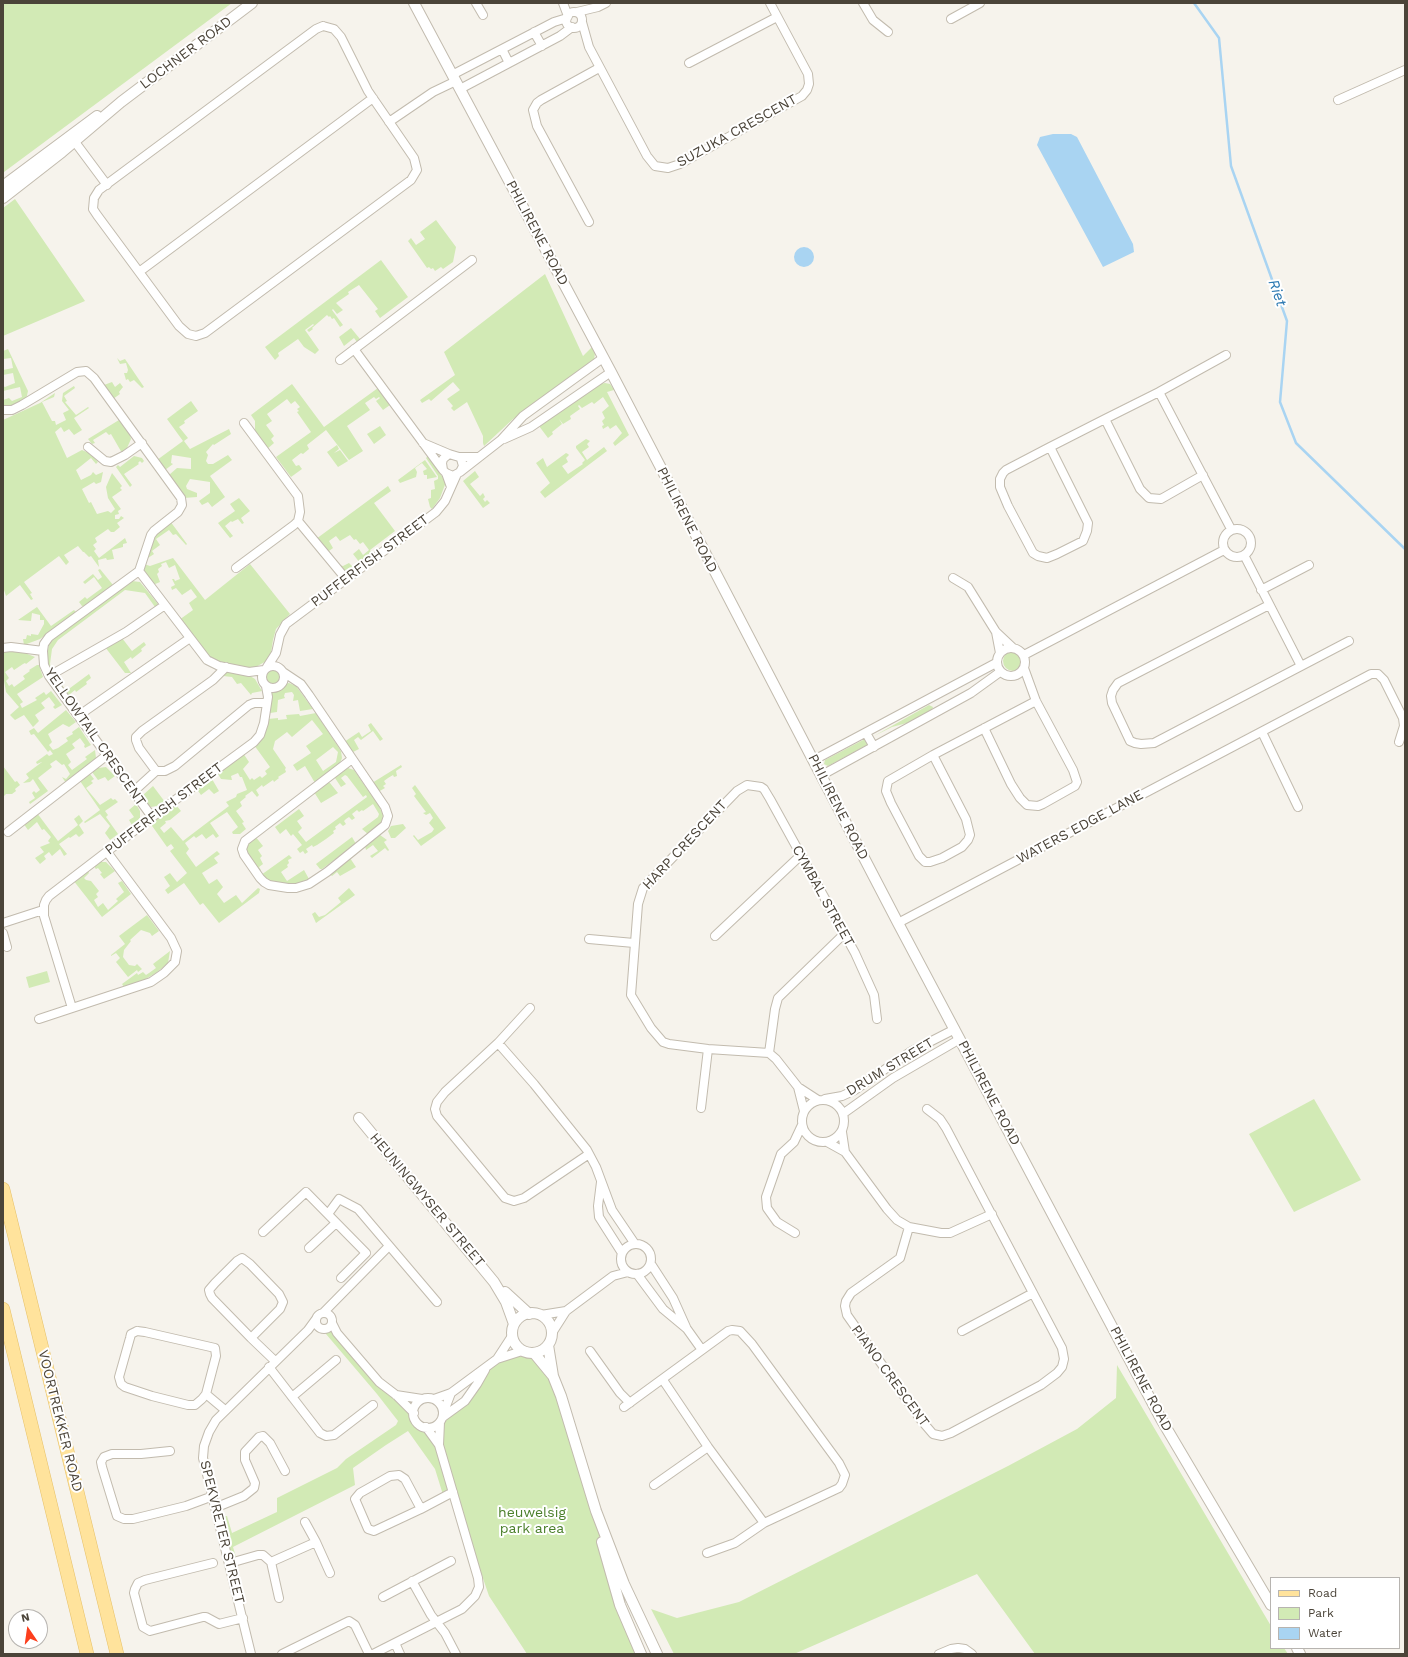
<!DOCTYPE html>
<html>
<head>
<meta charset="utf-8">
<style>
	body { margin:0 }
	#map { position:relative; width:1408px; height:1657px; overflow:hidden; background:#f6f3ec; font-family:"Work Sans",sans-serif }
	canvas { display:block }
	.frame { position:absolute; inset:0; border:4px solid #4b4439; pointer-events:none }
	.legend { position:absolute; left:1270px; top:1577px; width:130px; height:72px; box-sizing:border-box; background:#fff; border:1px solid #b7b4b0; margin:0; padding:5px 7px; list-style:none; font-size:12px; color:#4b4439 }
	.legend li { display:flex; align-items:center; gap:8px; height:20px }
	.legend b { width:20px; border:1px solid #b7b4b0 }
	.north { position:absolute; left:8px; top:1609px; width:40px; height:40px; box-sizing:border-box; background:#fff; border:1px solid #b7b4b0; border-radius:50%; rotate:347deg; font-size:11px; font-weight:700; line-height:16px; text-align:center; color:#4b4439 }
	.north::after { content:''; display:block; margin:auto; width:14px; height:18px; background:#fc3f1d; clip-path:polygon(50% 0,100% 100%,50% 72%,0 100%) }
</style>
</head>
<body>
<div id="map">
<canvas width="1408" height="1657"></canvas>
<div class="frame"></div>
<ul class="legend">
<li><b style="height:5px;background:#ffe39c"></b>Road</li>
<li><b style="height:11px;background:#d2eab5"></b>Park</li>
<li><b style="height:11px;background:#a9d4f2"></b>Water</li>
</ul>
<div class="north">N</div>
</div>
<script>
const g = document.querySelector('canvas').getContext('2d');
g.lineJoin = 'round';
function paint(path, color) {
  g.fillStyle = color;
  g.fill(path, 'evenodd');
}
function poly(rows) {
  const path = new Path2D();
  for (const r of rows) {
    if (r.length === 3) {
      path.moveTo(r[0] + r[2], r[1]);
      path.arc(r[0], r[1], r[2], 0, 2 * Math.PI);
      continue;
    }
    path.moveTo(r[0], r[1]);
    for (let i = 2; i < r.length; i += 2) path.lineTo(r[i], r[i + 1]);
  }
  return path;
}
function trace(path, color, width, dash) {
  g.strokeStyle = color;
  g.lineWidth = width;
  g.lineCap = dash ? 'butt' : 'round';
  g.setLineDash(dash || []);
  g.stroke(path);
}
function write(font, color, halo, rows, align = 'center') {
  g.font = font + ' "Work Sans",sans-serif';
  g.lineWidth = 4;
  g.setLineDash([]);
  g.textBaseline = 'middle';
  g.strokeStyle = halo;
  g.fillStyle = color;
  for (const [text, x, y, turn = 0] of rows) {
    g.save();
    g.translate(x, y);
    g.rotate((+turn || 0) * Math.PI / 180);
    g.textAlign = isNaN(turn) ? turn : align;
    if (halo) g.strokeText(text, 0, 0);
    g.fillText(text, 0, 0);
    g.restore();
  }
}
paint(poly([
	[3,3,232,3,4,172,3,169],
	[15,199,85,301,3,336,3,208],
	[436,220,456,247,453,262,443,269,441,267,435,271,433,268,431,269,429,267,427,268,408,241,411,238,416,245,425,239,420,232],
	[381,260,408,297,380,318,375,311,378,309,359,285,348,292,349,294,336,303,343,310,337,314,333,309,332,310,343,325,340,327,334,318,332,319,330,316,329,317,327,315,312,328,313,329,309,332,307,330,314,325,313,324,305,330,319,350,315,354,304,347,298,339,278,353,279,356,275,360,265,347],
	[545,274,583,356,592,347,595,353,594,361,513,419,484,446,483,443,483,436,467,402,454,411,451,408,453,406,447,399,460,390,453,382,431,401,429,399,422,403,420,400,455,375,444,352],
	[351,328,360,339,357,342,354,338,344,346,339,337],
	[8,349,28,391,26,400,13,406,6,407,3,406,3,400,9,398,12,401,22,397,20,387,3,391,3,386,5,387,15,383,13,373,3,375,3,370,13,368,11,358,3,359,3,351],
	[117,358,120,361,125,359,144,387,142,388,134,380,130,382,128,379,126,380,124,373,127,373,128,370,126,363,120,364],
	[112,382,115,387,120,383,123,387,119,392,120,394,113,399,104,385],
	[605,383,610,384,613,388,614,390,607,392,629,435,615,446,613,443,622,433,616,425,610,429,608,426,603,429,602,426,604,425,602,421,605,418,602,412,609,406,603,397,594,404,592,402,582,408,579,405,578,406,580,409,570,416,571,419,563,424,559,419,562,424,552,432,553,434,548,438,539,426,600,384],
	[292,384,324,427,378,388,390,405,383,410,376,401,380,398,379,397,376,399,374,397,365,403,370,410,347,426,363,451,349,460,326,430,307,445,309,449,303,454,301,453,292,460,296,466,299,465,302,469,291,477,276,457,311,432,297,412,299,411,297,409,300,407,295,401,291,404,287,399,267,414,272,421,266,425,274,436,271,439,274,443,266,450,255,434,255,421,251,415],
	[74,386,75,388,64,396,67,401,65,402,76,415,88,407,89,408,74,418,82,430,74,435,69,429,64,432,61,427,55,432,67,458,82,450,91,454,98,462,96,464,91,458,76,470,81,480,91,475,93,472,96,475,103,472,101,482,96,484,94,482,82,489,89,503,91,502,97,514,108,511,111,513,115,509,108,498,106,487,112,473,122,486,120,488,122,490,112,497,121,509,118,511,119,514,115,515,115,519,119,519,121,516,124,518,117,523,120,527,114,532,111,532,108,529,95,538,97,542,93,545,96,549,94,551,99,558,125,538,127,543,123,544,123,547,112,550,114,559,107,560,106,558,98,560,99,567,91,556,89,557,84,552,83,552,78,546,64,555,69,562,66,565,59,556,24,582,32,593,30,594,33,599,31,600,20,585,6,596,3,587,3,420,40,403,55,393,54,397,42,402,52,421,55,421,56,425,66,420,63,413,69,410,62,401,63,393],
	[191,401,198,411,184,421,185,423,179,427,188,438,184,441,190,449,229,429,231,434,214,445,213,444,206,452,208,455,206,461,208,464,213,464,228,455,232,460,210,476,225,497,212,507,208,502,202,505,199,501,210,493,210,482,190,479,186,486,187,489,197,493,197,497,184,498,169,475,177,468,191,469,191,458,172,455,171,463,173,464,165,470,157,460,183,441,167,419],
	[119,420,130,435,131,439,127,448,122,453,111,434,109,435,106,432,93,440,95,443,92,444,88,439],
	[380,426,386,435,374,444,367,434],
	[586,439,590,441,587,444,589,447,582,452,587,460,604,447,607,451,545,498,540,492,550,483,536,463,543,458,547,467,566,453,568,454,569,455,566,458,568,462,562,466,568,474,583,464,582,463,585,460,576,448,576,446],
	[337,445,339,449,334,453,340,450,348,461,338,467,327,452],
	[134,456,142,458,144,461,142,463,140,461,138,463,139,464,124,474,132,485,130,487,116,467,118,465,120,467],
	[428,456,446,482,440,498,432,509,430,507,428,499,431,498,431,490,435,489,434,481,438,479,438,476,426,458],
	[425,460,437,477,427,479,427,475,424,475,423,471,427,469,422,463,415,468,417,472,416,477,400,483,398,480],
	[475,471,479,477,470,484,480,496,483,493,485,497,483,499,485,502,487,500,490,503,483,508,463,481],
	[388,486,391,491,374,503,395,531,370,550,372,554,360,563,353,554,359,549,363,555,369,550,363,542,360,544,356,539,354,540,350,535,340,541,336,536,329,541,333,548,329,551,339,565,343,566,349,563,354,568,344,571,316,539],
	[239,498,250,511,241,518,244,523,242,524,238,519,232,522,231,521,225,526,233,536,230,538,218,523,235,511,230,504],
	[170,521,187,544,186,545,176,534,173,535,169,530,156,539,160,545,152,551,154,554,148,558,152,538],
	[173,558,205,600,250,564,290,614,276,629,273,640,270,659,254,668,234,667,211,660,179,620,193,610,189,603,197,597,191,589,182,595,176,588,172,590,171,587,175,585,172,579,174,579,175,581,180,579,175,565,169,568,166,562,161,564,162,566,158,569,159,572,157,574,160,582,153,585,149,578,150,577,147,577,143,570,144,564,150,566],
	[100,569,113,585,84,606,82,606,79,602,85,597,87,599,102,588,94,577,85,584,83,582,93,574,98,580,102,577,98,570],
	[132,581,140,582,158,604,155,607,145,593,125,590,58,640,52,649,50,664,52,670,49,671,46,666,49,643,54,637],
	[37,607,51,626,74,610,76,612,40,639,24,645,23,639,26,639,27,635,31,636,31,634,38,635,44,624,44,620,40,620,40,615,32,613,31,621,18,620],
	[122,638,132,651,144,642,146,645,141,649,142,651,132,659,131,657,124,662,131,673,125,673,105,647],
	[7,651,25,653,35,657,26,664,25,663,23,664,14,670,12,667,5,672,9,678,6,681,9,686,12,684,14,687,25,679,23,676,30,671,29,670,37,665,39,665,43,677,17,694,23,702,20,704,22,708,37,700,35,698,44,692,46,695,51,691,62,705,55,709,53,707,55,705,49,697,41,703,45,708,35,715,39,721,33,727,24,715,15,720,10,715,19,707,6,692,3,675,3,652],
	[1013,661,10],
	[273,676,8],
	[227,672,250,676,255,679,262,691,252,693,251,695,241,683,237,684,232,677,223,676],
	[89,674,91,678,86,682,87,684,76,692,75,690,70,694,78,708,76,710,52,677,55,675,66,691],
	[289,683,296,686,313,709,300,711,298,700,293,701,294,695,292,692,285,693,284,696,285,698,278,700,277,712,270,713,269,712,272,693,283,684],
	[929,705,933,707,932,710,907,723,892,727,874,736],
	[66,710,76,722,69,727,63,724,48,734,52,742,49,745,53,750,58,748,68,741,66,738,73,734,72,732,79,727,91,745,85,748,84,746,85,745,80,738,72,744,75,748,66,754,71,762,68,765,72,770,87,759,85,757,95,750,96,758,94,762,66,783,62,777,66,779,70,774,64,764,62,765,56,760,50,764,52,767,38,778,48,791,30,804,29,802,35,798,32,793,34,791,36,793,40,790,33,779,30,782,23,783,29,778,26,774,42,762,37,764,36,762,47,754,49,756,53,754,50,750,48,752,34,734,31,735,29,731,34,728,38,733],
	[316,713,341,751,342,758,340,763,315,783,305,766,297,771,293,765,311,753,306,746,323,734,312,720,292,737,287,732,275,741,273,749,286,768,285,769,286,772,278,777,279,778,274,782,273,780,263,787,262,785,256,790,259,795,257,797,252,791,245,796,246,797,240,802,242,806,236,811,244,822,242,823,246,829,240,834,233,834,232,832,238,827,227,812,210,823,219,836,216,838,213,834,206,839,202,834,196,838,194,836,185,843,189,849,186,853,196,867,217,851,220,854,214,858,218,863,202,873,209,884,217,879,223,887,217,894,224,903,236,895,242,903,258,888,260,889,259,893,219,923,203,903,200,905,184,883,168,894,165,890,170,886,164,877,170,873,177,882,187,873,170,851,174,848,171,844,167,847,150,823,174,805,176,805,181,811,170,820,165,821,166,823,160,828,164,833,171,827,183,841,229,806,226,802,236,797,237,794,247,790,242,777,240,777,238,773,231,776,232,780,221,779,218,774,243,753,249,762,243,769,250,780,252,778,254,780,260,776,262,778,267,774,265,771,270,767,254,745,268,719,278,718,278,720,287,719,286,715,299,714,300,716],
	[333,747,338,752,336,762,323,771,316,760],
	[371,723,383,739,380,741,373,731,361,740,358,737,354,740,359,749,351,753,344,742,359,732,362,737,371,731,368,725],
	[863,740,865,740,867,743,867,745,828,766,824,764,825,760],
	[401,765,402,767,396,771,397,776,394,777,393,775,388,778,384,781,386,784,383,786,385,788,378,792,372,783],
	[3,766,15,782,17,781,20,785,15,789,16,791,12,794,6,794,3,797],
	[106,767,115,776,108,781,105,777,98,780,92,772,98,768],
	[348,768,354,770,379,806,383,815,382,823,369,835,362,829,378,817,379,814,373,804,363,811,362,810,359,812,357,810,352,814,355,818,352,820,349,817,346,819,344,821,346,824,343,826,340,823,335,827,336,829,333,831,334,833,326,839,317,845,313,847,312,845,306,849,308,852,305,854,303,851,300,853,297,849,302,845,293,834,291,836,286,829,280,834,275,827,299,809,304,816,297,821,302,828,298,832,306,842,367,797,366,795,363,797,347,776,345,775,341,778,346,784,341,787,335,778,335,776],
	[90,774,94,779,91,781,93,783,86,788,100,805,111,798,113,800,115,799,118,802,105,811,108,815,106,817,118,834,110,840,105,833,110,826,100,814,85,823,84,822,100,810,80,781],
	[210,778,212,779,219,791,214,794,209,789,201,795,196,788],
	[328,782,330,783,338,793,321,803,314,792],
	[415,785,446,828,421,846,413,836,414,835,418,840,432,832,434,829,429,823,433,818,430,813,426,815,423,813,426,812,414,796,416,794,412,788],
	[153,786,165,802,162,805,151,807,147,805,137,790,138,789,143,795],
	[136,804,140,811,140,818,133,827,129,820,134,817,129,810],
	[37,813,58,841,78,825,74,819,79,815,83,821,79,825,84,833,79,837,76,834,70,838,69,837,59,844,67,854,64,856,60,849,52,856,49,852,44,856,46,859,40,864,35,858,44,852,40,847,50,843,48,841,51,837,44,829,42,830,37,822,28,830,23,823],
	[403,824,406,828,395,838,391,838,388,831,391,826],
	[380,835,387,840,384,842,389,850,388,851,385,848,372,858,370,856,378,851,373,845,366,850,365,846],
	[255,836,263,846,258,850,262,856,260,858,263,864,259,867,261,870,259,872,245,849,247,843],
	[352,837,356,844,322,869,320,869,316,864],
	[289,855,292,858,288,860,289,863,287,865,288,867,281,872,287,881,304,870,309,879,298,884,291,885,269,882,261,875],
	[350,858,356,867,340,876,337,872,332,876,329,873],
	[98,862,106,862,115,871,104,879,100,874,102,873,98,868,96,869,95,868,95,865],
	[88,871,89,873,84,878,86,880,91,881,99,891,96,894,98,897,94,900,98,907,103,903,108,910,118,901,116,899,124,892,118,883,122,881,131,894,102,917,73,880],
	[349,888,355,895,316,923,312,914,315,912,319,917,325,915,341,902,338,898],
	[147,915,159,931,152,936,150,933,141,930,130,940,131,941,124,950,123,957,129,965,135,966,137,964,142,969,138,972,137,970,128,977,116,962,120,958,116,953,111,956,111,955,125,944,119,936],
	[170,951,168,963,156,973,142,981,124,987,122,984,137,973,138,975,143,972,146,975,149,973,156,968,153,964],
	[47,971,50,982,29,988,26,977],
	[1314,1099,1361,1180,1294,1212,1249,1134],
	[324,1329,337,1333,414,1413,417,1422,426,1427,437,1443,440,1422,463,1402,497,1359,535,1355,549,1372,598,1513,600,1545,638,1654,527,1654,489,1596,454,1493,444,1498,435,1469,408,1431,386,1445,353,1468,355,1485,233,1547,236,1557,229,1558,219,1517,227,1516,232,1533,277,1512,277,1498,337,1468,346,1459,396,1425,398,1421,377,1394,326,1334],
	[1117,1365,1271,1626,1271,1648,1284,1648,1288,1654,1035,1654,977,1574,794,1654,674,1654,651,1609,677,1618,739,1602,1008,1466,1077,1429,1116,1398]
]), '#d2eab5');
paint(poly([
	[1053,134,1071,134,1077,137,1133,244,1134,252,1103,267,1037,145,1040,137],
	[804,257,10]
]), '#a9d4f2');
trace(poly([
	[1194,3,1219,38,1231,166,1287,321,1280,402,1296,443,1405,549]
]), '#a9d4f2', 2.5);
const minor = poly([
	[476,3,483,15],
	[563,3,568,16],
	[863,3,873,20,888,32],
	[577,12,598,7,606,3],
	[574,20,8],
	[951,19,980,3],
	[582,22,589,47,647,156,655,166,668,168,680,164,777,110,802,96,807,90,809,84,808,74,770,3],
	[323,26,334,29,341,37,368,91,414,158,417,170,411,180,205,333,196,336,188,334,179,326,97,215,93,209,94,198,99,190,316,29,323,26],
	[534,32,542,46],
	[502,49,509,63],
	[689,63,777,17],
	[452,75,554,22,567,18],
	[460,89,560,36,572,27],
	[1338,100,1405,70],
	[389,122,433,92,456,81],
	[75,142,107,185],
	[589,222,537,126,533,110,537,103,541,100,599,68],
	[139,272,373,98],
	[354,349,443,470],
	[340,360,472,260],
	[1159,392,1231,529],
	[3,410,12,410,22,405,77,372,86,371,94,378,181,498,182,505,178,512,154,531,151,535,139,571],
	[1105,419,1140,489,1149,498,1161,499,1203,475],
	[504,439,531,427,611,372],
	[423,443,449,454],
	[88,447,105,461,111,462,125,455,142,443],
	[1050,447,1088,523,1087,531,1083,541,1057,554,1047,558,1038,556,1033,553,1008,506,1000,487,1000,479,1003,473,1006,470,1050,447,1105,419,1159,392,1226,355],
	[459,457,479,457],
	[460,472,501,440,523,416,603,358],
	[446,473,453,476,460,472,463,466,461,459,459,457,449,454,443,459,442,463,443,470,446,473,451,487],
	[298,521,346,579],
	[1237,543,14],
	[1244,555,1301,666],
	[236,568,294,525,298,521,300,512,298,496,244,423],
	[139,571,49,637,44,644,43,651,44,665,49,676,152,817],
	[139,571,207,660,219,666,249,672,264,670],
	[953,578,968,587,996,632,1013,648],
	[1261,590,1309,565],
	[1269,605,1118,683,1113,690,1111,696,1112,703,1130,741,1135,743,1141,744,1154,743,1349,641],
	[996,632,1000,653],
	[1011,662,14],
	[3,648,11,647,43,651],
	[1024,655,1224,550],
	[273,677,11],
	[267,667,276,653,280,635,286,624,436,512,445,501,457,474],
	[283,672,301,684,309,695,385,807,388,816,385,825,327,872,309,884,296,888,288,888,269,885,264,882,260,878,244,855,242,849,245,841,352,759],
	[49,676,126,632,165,605],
	[78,716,190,638],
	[984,728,1011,784,1020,798,1027,805,1038,806,1043,804,1075,786,1077,782,1073,770,1036,701,1024,668],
	[1262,732,1298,807],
	[866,733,874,747],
	[933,755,966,819,970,835,968,840,962,847,942,858,930,862,925,862,919,856,891,803,886,791,888,781,933,755,1036,701],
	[814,760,996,663],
	[156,771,139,748,136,740,136,737,142,731,213,680,226,667],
	[822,775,971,693,1000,672],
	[133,792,156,771,165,771,175,766,249,705,254,703,267,703],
	[8,832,106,756],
	[3,923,43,910],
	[898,923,1371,674,1378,674,1384,680,1403,718,1404,726,1399,742],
	[3,933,7,947],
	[715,936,800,856],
	[589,939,634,943],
	[72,1008,44,916,44,905,46,900,49,896,152,817,254,742,260,735,264,723,268,697,266,686],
	[530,1008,498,1043,445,1092,437,1102,435,1109,437,1116,505,1198,514,1201,524,1198,589,1154],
	[39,1019,151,982,164,973,175,962,177,951,171,938,107,852],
	[498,1043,534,1084,587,1150,596,1167,612,1210,635,1244],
	[769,1053,708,1049,669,1044,663,1042,651,1028,631,995,638,904,643,888,737,791,747,785,761,787,764,789,770,799,855,953,874,995,877,1019],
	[769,1053,775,1009,778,998,844,934],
	[769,1053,776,1059,798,1087,804,1111],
	[798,1087,818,1100],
	[825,1099,842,1096,855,1090,910,1052,955,1029],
	[823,1121,21],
	[701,1108,708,1049],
	[844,1113,893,1078,960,1039],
	[842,1132,845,1152],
	[827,1142,845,1152,887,1209,897,1220,909,1227,941,1233,950,1233,992,1214],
	[601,1182,598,1206,599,1217,622,1253],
	[328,1214,339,1199,358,1209,437,1302],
	[909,1227,900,1258,851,1293,846,1301,845,1306,847,1315,921,1420,933,1434,942,1436,951,1433,1041,1385,1057,1373,1062,1367,1064,1359,1062,1348,946,1128,940,1119,927,1109],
	[263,1232,306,1192,366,1253,341,1278],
	[795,1233,777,1222,767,1208,766,1197,781,1154,794,1142,802,1125],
	[636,1259,15],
	[309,1248,336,1223],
	[651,1264,673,1298,686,1327],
	[637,1274,663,1309,687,1329,702,1350],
	[323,1313,389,1246],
	[324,1321,8],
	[541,1315,566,1311],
	[332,1323,337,1333,379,1382,396,1395,414,1413],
	[137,1331,145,1332,215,1348,216,1356,206,1394,202,1399,195,1405,188,1405,152,1396,125,1387,121,1384,119,1377,130,1338,131,1334,137,1331],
	[962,1331,1033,1293],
	[552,1333,566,1311,613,1276,628,1272],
	[251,1338,280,1309,283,1302,279,1294,250,1264,242,1258,237,1261,215,1283,209,1290,210,1294,212,1298,251,1338,275,1361],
	[590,1351,620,1393,630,1403],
	[497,1359,522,1351],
	[269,1367,320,1433,326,1436,334,1435,373,1405],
	[206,1394,225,1410],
	[396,1395,422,1399],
	[292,1397,336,1360],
	[428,1413,15],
	[434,1399,451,1393,497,1359,512,1336],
	[624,1407,728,1331,732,1330,740,1331,752,1344,839,1463,845,1475,842,1484,839,1488,764,1523,708,1447,663,1380],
	[443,1414,451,1393],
	[443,1417,465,1401,477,1384,485,1370],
	[439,1445,440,1422],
	[170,1451,141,1454,112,1454,104,1457,101,1462,102,1467,117,1516,124,1519,133,1519,186,1506,213,1496],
	[654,1485,708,1447],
	[217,1507,244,1496,254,1488,255,1483,245,1460,245,1452,259,1437,263,1436,270,1443,285,1471],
	[421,1509,405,1479,399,1475,390,1476,376,1484,360,1493,355,1499,368,1529,374,1531,421,1509,453,1492],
	[305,1522,316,1542,330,1573],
	[707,1553,735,1543,764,1523],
	[271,1562,279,1598],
	[213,1563,145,1580,138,1583,135,1589,134,1593,143,1627,150,1631,203,1617,206,1617,219,1624,243,1618],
	[230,1563,258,1555,263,1555,271,1562,316,1542],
	[412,1581,431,1615,445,1633,456,1654],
	[383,1597,451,1561],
	[395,1643,400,1654],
	[251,1654,203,1458,204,1446,209,1432,216,1420,308,1330,316,1319],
	[282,1654,349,1621,355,1625,369,1654],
	[373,1654,462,1609,475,1596,479,1587,478,1578,439,1445,426,1427],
	[939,1654,951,1649,958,1648,965,1649,972,1654]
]);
const tertiary = poly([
	[414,3,611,372,898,923,1161,1419,1271,1605],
	[3,186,97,116],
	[3,198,62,152,121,102,252,3],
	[359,1118,494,1282,506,1302,514,1324],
	[505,1292,529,1314],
	[532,1333,20],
	[548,1345,553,1376,561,1396,596,1511,624,1584,657,1654],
	[534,1353,553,1376],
	[602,1542,620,1605,641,1654],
	[1297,1648,1300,1654]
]);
const primary = poly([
	[3,1189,117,1654],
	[3,1309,87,1654]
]);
trace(minor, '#c2bbae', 10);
trace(tertiary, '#c2bbae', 12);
trace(primary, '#e6c16a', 14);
trace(minor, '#fff', 8);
trace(tertiary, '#fff', 10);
trace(primary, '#ffe39c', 13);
write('14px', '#4b4439', '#fff', [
	["LOCHNER ROAD",186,53,-37],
	["SUZUKA CRESCENT",737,131,-29],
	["PHILIRENE ROAD",537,233,62],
	["PHILIRENE ROAD",687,520,63],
	["PUFFERFISH STREET",370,561,-37],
	["YELLOWTAIL CRESCENT",95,737,55],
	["PHILIRENE ROAD",838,807,63],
	["PUFFERFISH STREET",164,809,-37],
	["WATERS EDGE LANE",1080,827,-28],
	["HARP CRESCENT",685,845,-47],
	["CYMBAL STREET",823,896,61],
	["DRUM STREET",890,1067,-31],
	["PHILIRENE ROAD",989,1093,62],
	["HEUNINGWYSER STREET",427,1200,50],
	["PIANO CRESCENT",890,1376,54],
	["PHILIRENE ROAD",1141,1379,62],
	["VOORTREKKER ROAD",60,1421,76],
	["SPEKVRETER STREET",222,1532,76]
]);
write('14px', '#4a7f2a', '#fff', [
	["heuwelsig",532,1513],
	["park area",532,1529]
]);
write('italic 15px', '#2e7ab2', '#fff', [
	["Riet",1277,293,70]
]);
</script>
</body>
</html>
